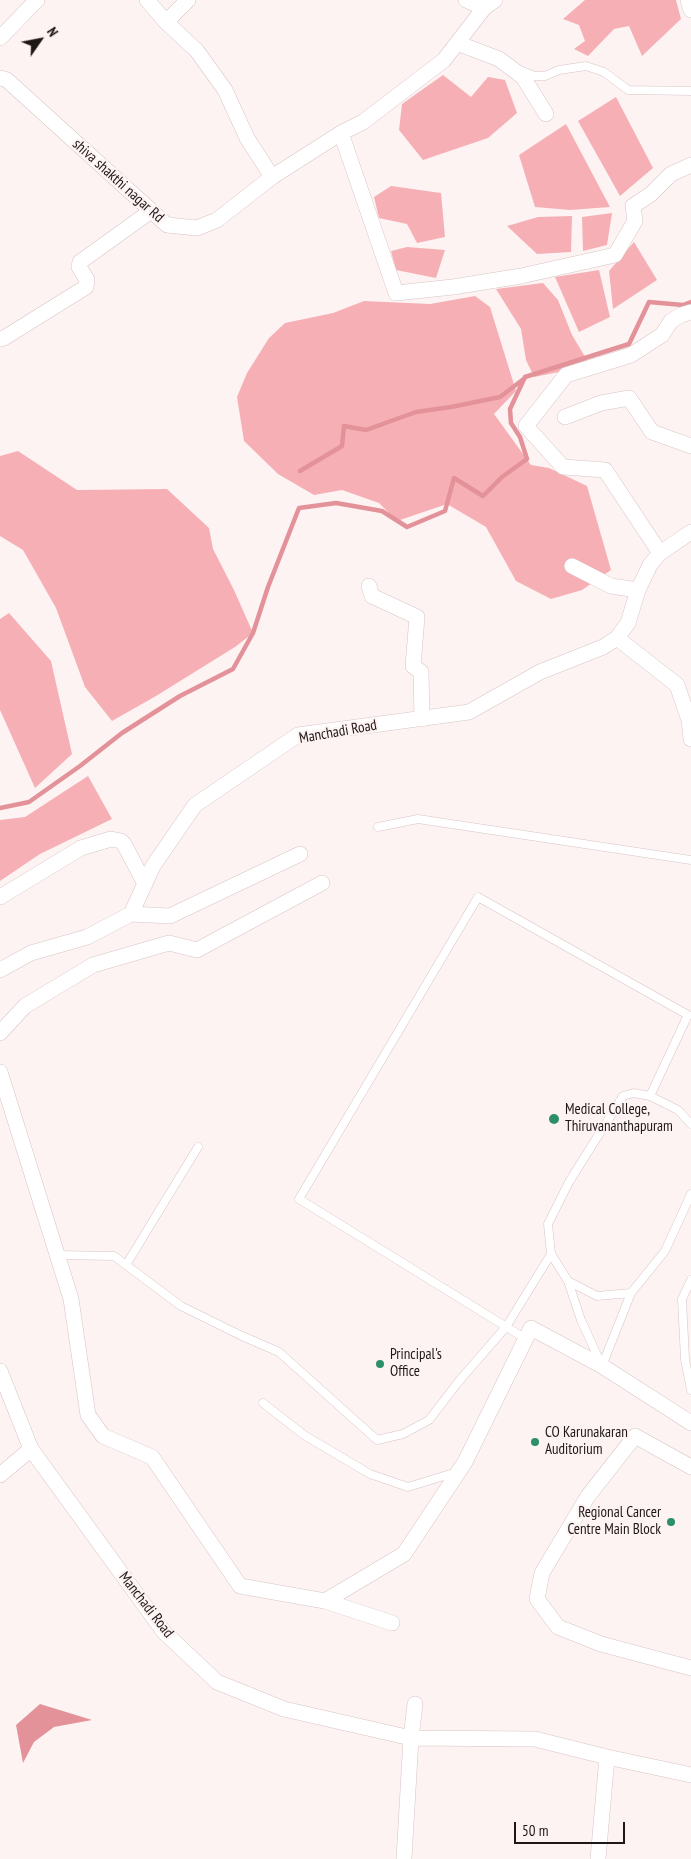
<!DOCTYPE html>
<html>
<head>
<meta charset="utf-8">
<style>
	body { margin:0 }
	#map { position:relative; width:691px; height:1859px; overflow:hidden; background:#fef3f3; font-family:"PT Sans Narrow",sans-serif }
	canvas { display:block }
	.north { position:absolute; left:15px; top:15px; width:50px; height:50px; -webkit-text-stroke:4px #fef3f3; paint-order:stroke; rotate:57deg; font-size:14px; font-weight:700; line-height:20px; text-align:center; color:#1e1718 }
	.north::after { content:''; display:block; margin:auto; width:18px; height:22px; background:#1e1718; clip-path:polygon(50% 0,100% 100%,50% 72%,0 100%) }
	.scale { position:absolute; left:514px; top:1822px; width:111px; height:22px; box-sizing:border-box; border:2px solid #1e1718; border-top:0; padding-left:6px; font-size:15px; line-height:18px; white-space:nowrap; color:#1e1718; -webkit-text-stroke:4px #fef3f3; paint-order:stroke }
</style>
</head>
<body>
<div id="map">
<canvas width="691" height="1859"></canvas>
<div class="north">N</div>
<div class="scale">50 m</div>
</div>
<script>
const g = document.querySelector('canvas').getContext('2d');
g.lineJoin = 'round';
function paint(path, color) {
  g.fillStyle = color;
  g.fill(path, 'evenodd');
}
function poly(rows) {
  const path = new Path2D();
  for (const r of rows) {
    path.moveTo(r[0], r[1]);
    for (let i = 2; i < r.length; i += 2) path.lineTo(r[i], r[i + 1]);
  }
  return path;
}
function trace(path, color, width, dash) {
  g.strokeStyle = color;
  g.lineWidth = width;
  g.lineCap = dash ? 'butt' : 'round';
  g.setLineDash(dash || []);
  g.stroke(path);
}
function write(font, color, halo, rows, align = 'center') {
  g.font = font + ' "PT Sans Narrow",sans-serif';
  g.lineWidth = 4.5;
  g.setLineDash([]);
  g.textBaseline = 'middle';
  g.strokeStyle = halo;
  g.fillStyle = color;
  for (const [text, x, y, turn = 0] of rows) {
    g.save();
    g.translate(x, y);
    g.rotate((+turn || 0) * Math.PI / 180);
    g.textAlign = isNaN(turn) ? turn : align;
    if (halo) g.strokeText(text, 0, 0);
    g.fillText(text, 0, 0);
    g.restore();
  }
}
paint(poly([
	[585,0,676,0,681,19,642,56,629,26,614,29,588,56,574,49,585,41,579,25,563,19],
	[443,75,471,97,488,77,505,80,517,113,488,138,423,160,399,130,402,104],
	[616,97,653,168,620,196,578,121],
	[566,124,610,207,570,210,535,207,519,155],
	[391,186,441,193,445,237,417,243,407,224,379,218,374,197],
	[612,213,607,245,583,251,582,217],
	[572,216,571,252,537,254,507,226,538,217],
	[634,242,657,280,613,309,609,271],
	[407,247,445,250,436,278,396,270,391,251],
	[599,270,610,317,579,332,555,277],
	[543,283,558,300,572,335,587,360,580,365,559,372,534,377,526,360,521,329,496,289],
	[475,296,490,307,516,391,494,414,531,465,549,468,587,486,611,570,582,590,551,599,516,581,486,527,447,504,397,521,379,503,342,490,314,495,278,474,244,441,237,397,247,373,269,338,285,323,333,313,364,301,430,304],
	[18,451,77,490,167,489,209,528,213,549,234,590,253,633,235,647,156,696,112,721,85,687,56,608,23,550,0,536,0,456],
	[9,613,51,661,72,754,35,788,0,710,0,619],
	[88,776,112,819,40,854,0,881,0,820,25,817]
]), '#f6b0b5');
paint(poly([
	[40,1704,92,1720,54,1727,34,1742,23,1763,16,1725]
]), '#e39299');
trace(poly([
	[300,471,342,446,344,426,366,430,416,412,451,407,500,397,525,378],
	[0,808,29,802,80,766,122,733,180,696,233,669,253,633,268,587,299,508,336,503,382,511,407,527,445,511,454,478,483,496,502,477,527,459,520,437,511,423,510,409,525,377,629,344,649,302,683,305,691,302]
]), '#e39299', 4.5);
const lane = poly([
	[522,71,535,76,545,76,559,70,586,66,604,72,628,90,691,91],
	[378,827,418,819,691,860],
	[691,1124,678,1110,650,1096,634,1093,623,1096,569,1182,548,1224,551,1254,568,1281,597,1296,631,1293,665,1251,691,1194],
	[57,1255,114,1256,181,1306,242,1336,279,1352,377,1440,403,1434,429,1420,459,1381,506,1327,551,1254],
	[126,1265,198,1147],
	[691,1280,682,1299,685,1359,691,1390],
	[568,1281,581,1320,602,1366,631,1293],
	[526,1339,299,1199,478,897,688,1015,650,1096],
	[263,1403,304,1435,370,1474,408,1487,457,1472]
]);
const street = poly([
	[147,0,166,22,197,51,225,90,247,138,272,177],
	[466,0,484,8],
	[688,0,691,10],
	[166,22,188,0],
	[0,38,37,0],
	[457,43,499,59,523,77,546,114],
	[0,78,7,80,167,225,197,228,217,220,272,177,341,133,363,122,444,60,484,8,495,0],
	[341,133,396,293,453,287,521,276,615,255,635,221,633,206,651,194,671,174,691,165],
	[0,339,4,338,86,287,87,280,79,267,80,262,151,211],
	[565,417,601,403,629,398,652,432,691,446],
	[660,553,605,470,563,467,526,426,566,375,631,355,662,335,671,321,681,315,691,312],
	[572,566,611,586,638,590],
	[369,586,372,596,417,617,413,666,421,672,422,719],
	[617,638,677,685,689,720,691,739],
	[0,897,81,848,111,839,121,841,124,844,145,884],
	[131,914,170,916,300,854],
	[0,970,31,953,87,937,131,914,153,866,195,805,298,735,469,712,540,672,603,647,617,638,628,623,638,590,650,565,660,553,691,532],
	[0,1033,25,1006,93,965,169,943,197,950,322,883],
	[0,1072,71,1299,88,1415,103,1436,152,1457,240,1586,325,1601,404,1554,465,1462,531,1328,602,1366,691,1423],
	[0,1371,31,1449,164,1632,217,1682,284,1709,411,1738,535,1739,607,1757,691,1775],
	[691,1467,635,1436,588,1496,542,1573,537,1599,558,1627,601,1644,691,1668],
	[0,1475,31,1449],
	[325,1601,392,1623],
	[404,1859,411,1738,415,1704],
	[598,1859,607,1757]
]);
trace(lane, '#d7c4c5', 9);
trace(street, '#d7c4c5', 16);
trace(lane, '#fff', 8);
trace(street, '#fff', 15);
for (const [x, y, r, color] of [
	[554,1119,6,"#2c8f6a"],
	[380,1364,5,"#2c8f6a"],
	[535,1442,5,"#2c8f6a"],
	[671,1522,5,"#2c8f6a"]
]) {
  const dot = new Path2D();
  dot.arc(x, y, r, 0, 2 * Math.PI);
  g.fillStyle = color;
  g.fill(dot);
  trace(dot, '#fef3f3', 2);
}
write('15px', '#1e1718', '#fef3f3', [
	["shiva shakthi nagar Rd",118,181,42],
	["Manchadi Road",338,732,-10],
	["Manchadi Road",146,1605,52]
]);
write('15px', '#1e1718', '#fef3f3', [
	["Medical College,",565,1110],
	["Thiruvananthapuram",565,1127],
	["Principal's",390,1355],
	["Office",390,1372],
	["CO Karunakaran",545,1433],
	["Auditorium",545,1450],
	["Regional Cancer",661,1513,"right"],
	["Centre Main Block",661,1530,"right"]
], 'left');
</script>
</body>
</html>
